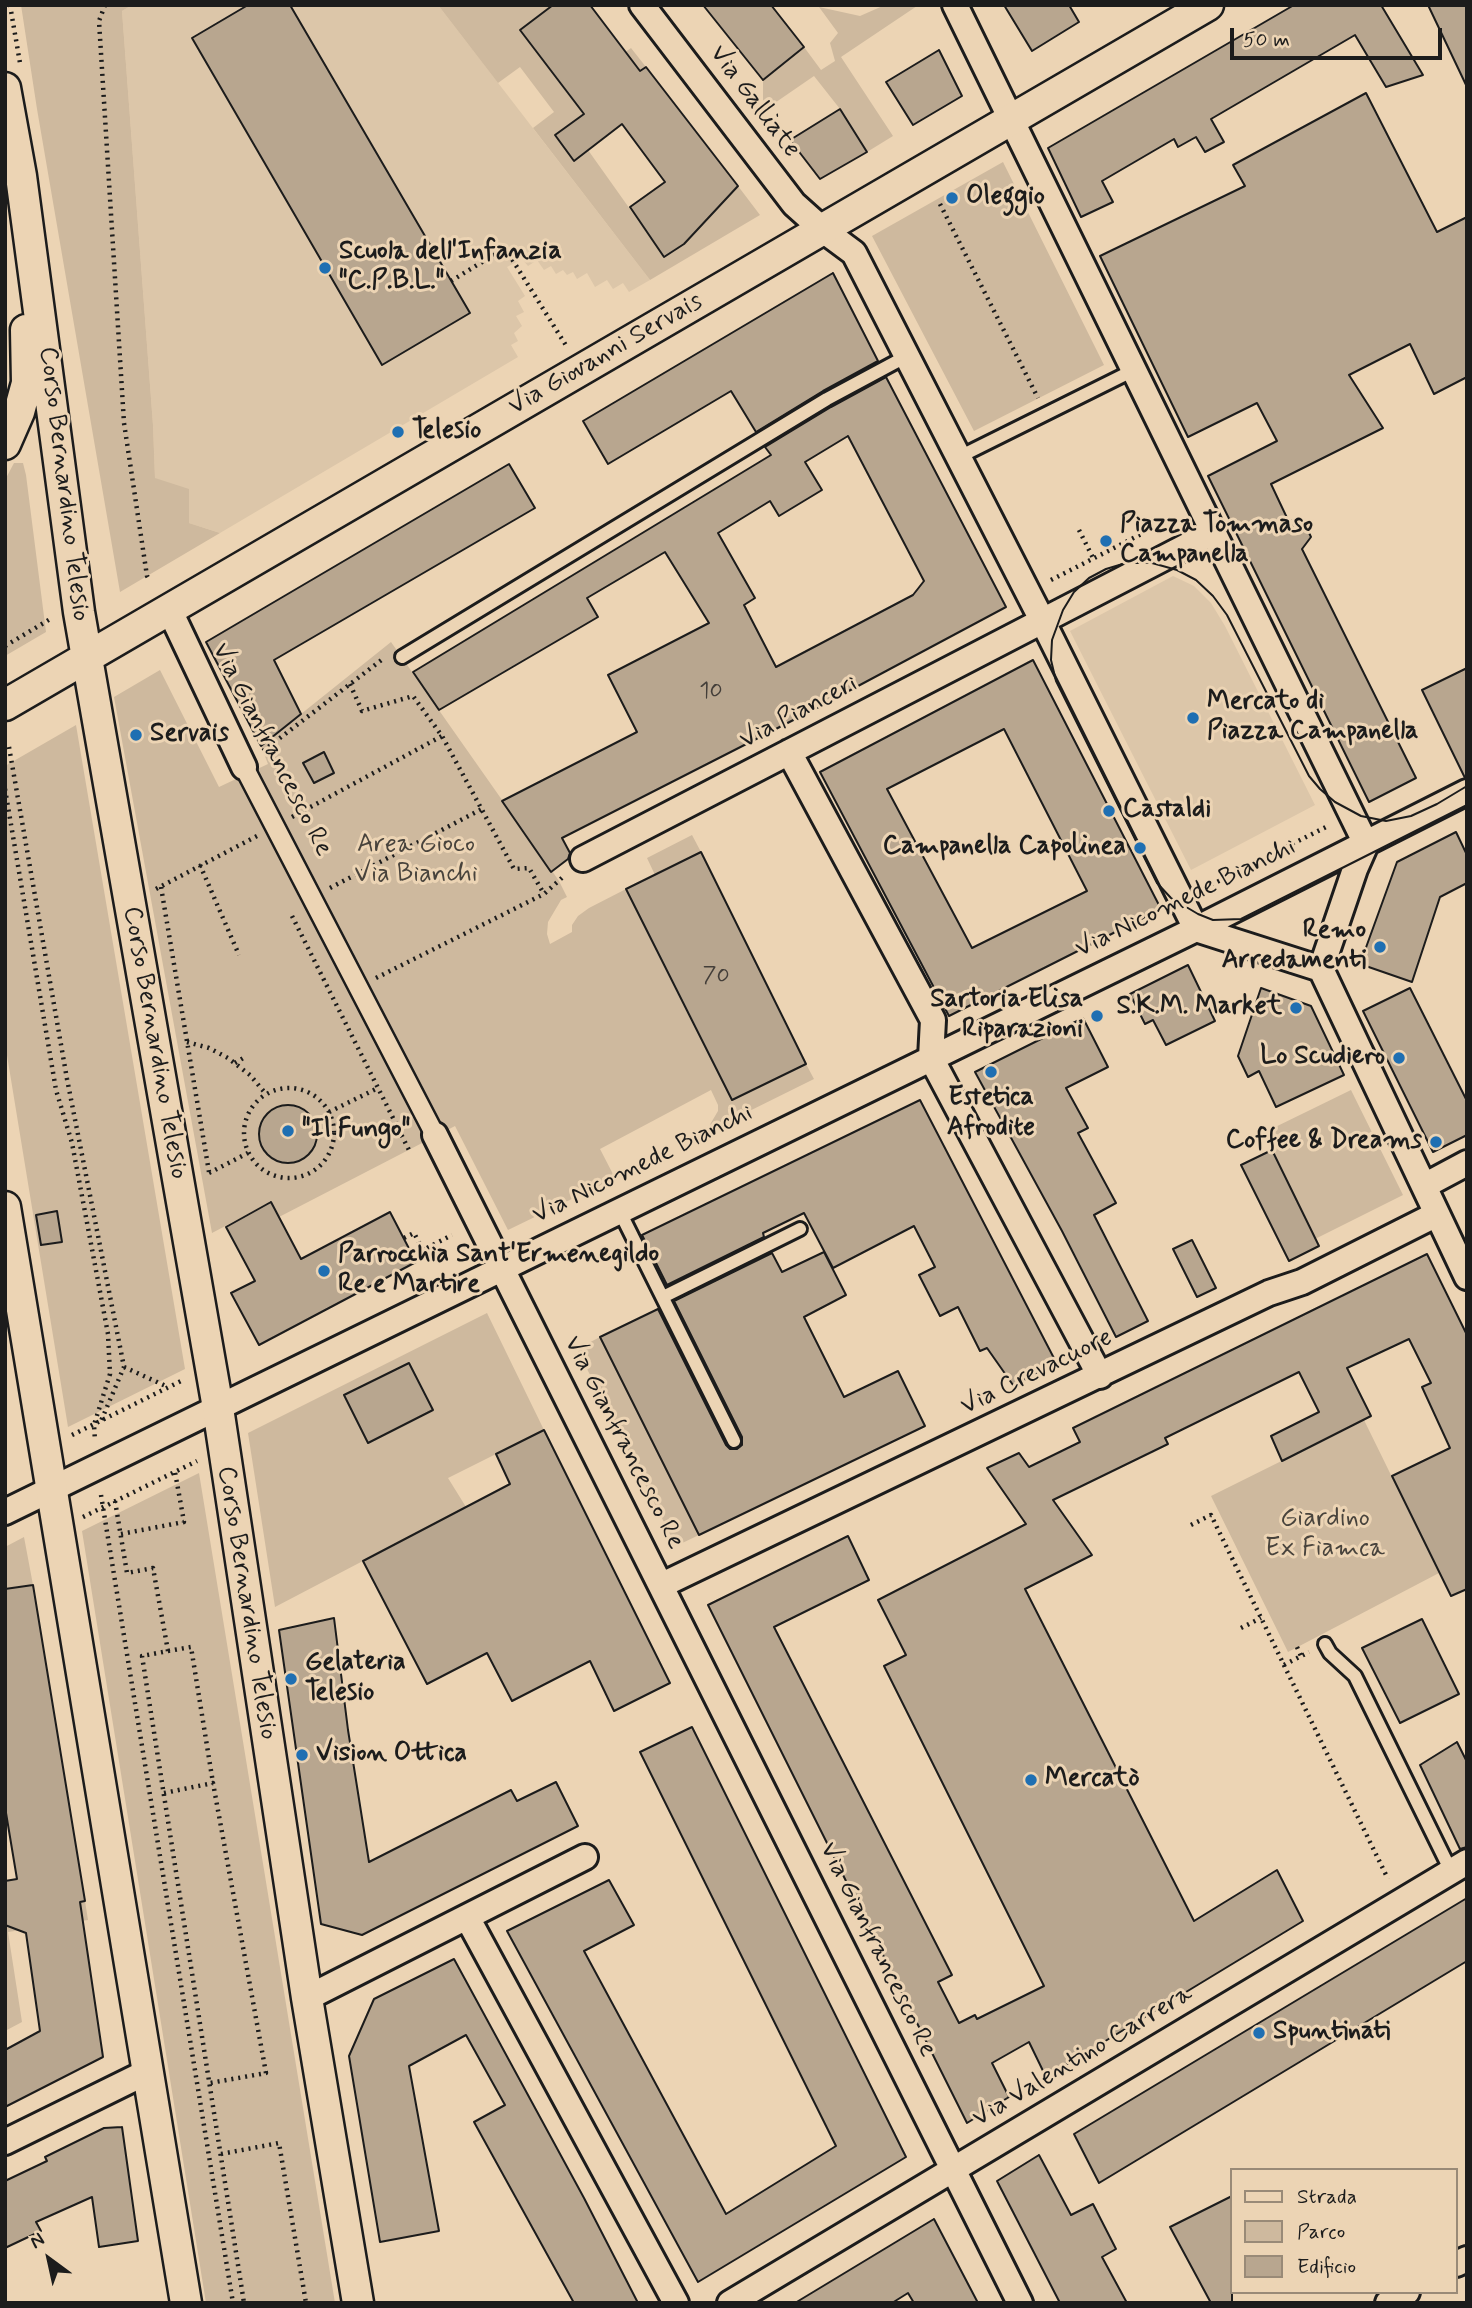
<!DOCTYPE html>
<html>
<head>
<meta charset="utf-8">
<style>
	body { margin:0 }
	#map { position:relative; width:1472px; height:2308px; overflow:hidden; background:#ecd4b4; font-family:Mynerve,sans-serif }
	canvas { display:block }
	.frame { position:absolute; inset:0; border:7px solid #1c1c1c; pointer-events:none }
	.legend { position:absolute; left:1230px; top:2168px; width:228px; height:126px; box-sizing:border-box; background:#ecd4b4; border:2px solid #998a77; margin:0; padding:9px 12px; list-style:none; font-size:21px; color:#1c1c1c }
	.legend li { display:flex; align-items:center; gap:14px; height:35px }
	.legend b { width:35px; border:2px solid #998a77 }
	.north { position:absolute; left:14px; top:2224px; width:70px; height:70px; -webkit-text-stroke:5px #ecd4b4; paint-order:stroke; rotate:327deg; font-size:19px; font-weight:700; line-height:28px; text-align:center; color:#1c1c1c }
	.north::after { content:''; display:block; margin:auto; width:24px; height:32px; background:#1c1c1c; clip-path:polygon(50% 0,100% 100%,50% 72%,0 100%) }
	.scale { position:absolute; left:1230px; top:28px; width:212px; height:32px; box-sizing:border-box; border:4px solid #1c1c1c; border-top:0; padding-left:9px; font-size:21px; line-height:24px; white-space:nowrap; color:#1c1c1c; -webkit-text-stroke:5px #ecd4b4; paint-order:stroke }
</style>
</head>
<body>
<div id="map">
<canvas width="1472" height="2308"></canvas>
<div class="frame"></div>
<ul class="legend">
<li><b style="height:9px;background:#ecd4b4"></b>Strada</li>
<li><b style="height:19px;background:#ceb99e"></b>Parco</li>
<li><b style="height:19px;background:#b8a68f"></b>Edificio</li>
</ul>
<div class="north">N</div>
<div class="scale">50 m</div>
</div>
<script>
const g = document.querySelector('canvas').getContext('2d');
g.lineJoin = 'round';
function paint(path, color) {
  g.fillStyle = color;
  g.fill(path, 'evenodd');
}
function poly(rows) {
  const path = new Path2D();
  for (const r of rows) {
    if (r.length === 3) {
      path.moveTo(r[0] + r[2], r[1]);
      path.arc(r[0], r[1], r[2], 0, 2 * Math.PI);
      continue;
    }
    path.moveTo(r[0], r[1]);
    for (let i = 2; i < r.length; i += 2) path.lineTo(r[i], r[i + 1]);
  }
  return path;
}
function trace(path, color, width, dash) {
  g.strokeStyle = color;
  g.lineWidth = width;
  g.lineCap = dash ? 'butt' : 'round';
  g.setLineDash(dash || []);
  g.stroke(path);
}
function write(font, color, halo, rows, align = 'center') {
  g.font = font + ' Mynerve,sans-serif';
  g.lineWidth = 6;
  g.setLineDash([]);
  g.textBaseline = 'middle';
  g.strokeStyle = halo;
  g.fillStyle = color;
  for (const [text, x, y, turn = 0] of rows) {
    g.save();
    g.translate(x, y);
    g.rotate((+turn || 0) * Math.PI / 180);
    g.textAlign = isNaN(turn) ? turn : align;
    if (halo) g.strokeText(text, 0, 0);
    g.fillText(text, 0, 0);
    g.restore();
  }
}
paint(poly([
	[132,5,438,5,650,280,629,292,623,283,613,289,607,280,595,287,587,273,577,279,573,272,567,275,563,270,556,274,551,266,544,270,537,260,528,266,522,259,507,267,525,296,518,301,524,312,516,316,522,326,514,333,518,341,511,345,518,357,220,533,189,523,155,478,153,425,122,11],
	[1173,576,1194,586,1211,603,1225,626,1315,805,1191,870,1070,631]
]), '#dcc6a9');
paint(poly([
	[21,5,132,5,122,11,153,425,155,478,189,489,189,523,220,533,120,592,37,109],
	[438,5,553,5,559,81,568,94,631,48,646,67,555,136,574,160,588,150,664,257,684,244,738,186,760,215,650,280,533,128,554,112,520,67,498,83],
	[885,5,917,6,841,57,893,136,867,152,840,109,814,76,766,109,763,106,763,80,804,47,821,70,835,61,830,43,838,33,819,7,860,16],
	[1003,162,1104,365,974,431,872,236],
	[14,463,23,463,26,475,46,632,5,656,5,480],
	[391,642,559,881,567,897,561,900,548,922,547,934,550,944,572,932,572,925,578,916,589,908,626,889,732,1100,806,1064,814,1079,705,1133,718,1111,718,1105,711,1090,600,1149,615,1178,508,1230,455,1126,279,1217,271,1202,212,1233,114,697,160,670,219,787,268,764,261,746],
	[76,725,185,1369,68,1427,5,1043,5,766],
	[692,835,701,852,655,875,647,858],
	[1351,1090,1403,1195,1315,1239,1263,1133],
	[487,1313,544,1430,448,1478,466,1507,275,1607,248,1433],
	[600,1337,699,1535,676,1546,577,1349],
	[1364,1420,1439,1573,1288,1652,1211,1496],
	[199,1473,335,2303,206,2303,82,1531],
	[24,1537,33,1585,5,1589,5,1547],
	[85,1901,88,1920,8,1932,22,2022,5,2031,5,1925,22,1910]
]), '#ceb99e');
const building = poly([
	[248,5,290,5,470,313,382,365,192,38,248,5],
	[553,5,590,5,640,71,646,67,738,186,684,244,664,257,630,207,665,182,622,124,574,161,555,135,584,114,520,30,553,5],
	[703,5,771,5,804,47,763,80,703,5],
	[1004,5,1069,5,1079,22,1032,51,1004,5],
	[1294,5,1381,5,1423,75,1386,87,1355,35,1211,119,1224,142,1205,152,1196,137,1178,147,1174,139,1102,181,1113,202,1081,217,1048,148,1294,5],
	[1428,5,1467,5,1467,87,1428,5],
	[939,50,962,96,913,125,886,82,939,50],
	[1366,93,1437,232,1467,217,1467,377,1434,394,1410,344,1349,375,1383,428,1271,484,1288,520,1304,522,1311,537,1302,549,1416,778,1369,802,1208,476,1277,441,1257,403,1188,437,1100,256,1245,186,1233,165,1366,93],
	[840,109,867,152,820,179,790,140,840,109],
	[833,273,878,361,823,391,756,432,731,391,608,464,583,421,833,273],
	[886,377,1006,607,815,709,562,838,570,853,568,859,551,872,502,801,637,732,608,675,709,623,665,552,587,598,598,617,439,710,413,672,771,455,765,447,831,407,886,377],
	[848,436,924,581,913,595,776,667,744,605,755,598,718,533,770,501,779,516,822,490,805,462,848,436],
	[509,464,535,508,274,660,301,714,261,746,206,642,509,464],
	[1033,660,1161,909,949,1016,820,772,1033,660],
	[1004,729,1087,891,972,948,887,789,1004,729],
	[1467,668,1467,777,1465,778,1422,690,1467,668],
	[324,752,334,773,314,783,303,763,324,752],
	[1456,832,1467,855,1467,883,1440,897,1412,982,1360,964,1397,862,1456,832],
	[701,852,806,1064,732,1100,626,889,701,852],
	[1188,965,1215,1021,1166,1045,1153,1020,1145,1024,1130,994,1188,965],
	[1261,988,1311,1006,1344,1075,1276,1107,1259,1071,1248,1077,1238,1056,1261,988],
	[1410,988,1467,1101,1467,1135,1433,1152,1363,1011,1410,988],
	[1083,1018,1108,1067,1066,1088,1088,1128,1078,1133,1116,1203,1094,1215,1148,1321,1116,1337,1062,1231,975,1072,1083,1018],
	[920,1100,1057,1364,1013,1385,987,1348,980,1351,958,1307,940,1316,919,1275,935,1267,914,1226,833,1268,804,1213,763,1233,764,1237,667,1285,642,1235,920,1100],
	[288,1134,29],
	[1272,1150,1319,1246,1289,1261,1241,1165,1272,1150],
	[271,1202,301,1259,390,1212,416,1262,259,1345,231,1293,255,1281,226,1227,271,1202],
	[57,1211,62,1242,41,1245,36,1215,57,1211],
	[1192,1240,1216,1288,1197,1297,1173,1249,1192,1240],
	[824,1252,846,1295,804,1317,844,1397,898,1371,925,1426,699,1535,600,1337,658,1309,726,1445,730,1449,737,1449,742,1445,742,1437,674,1301,772,1253,782,1272,824,1252],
	[1427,1254,1467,1335,1467,1589,1451,1596,1392,1476,1450,1448,1422,1387,1431,1383,1409,1339,1347,1368,1371,1416,1282,1461,1271,1436,1319,1412,1299,1372,1165,1438,1168,1444,1053,1500,1092,1555,1025,1589,1194,1921,1277,1870,1303,1921,1046,2077,1029,2042,992,2063,1009,2097,967,2123,708,1605,848,1536,869,1580,774,1627,952,1975,938,1982,959,2023,975,2015,977,2019,1044,1986,884,1666,906,1655,878,1600,1026,1524,987,1468,1019,1453,1029,1467,1080,1442,1073,1428,1427,1254],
	[409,1363,433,1410,368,1443,344,1395,409,1363],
	[544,1430,670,1683,614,1711,590,1661,512,1701,487,1653,427,1684,363,1561,510,1484,496,1454,544,1430],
	[33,1585,85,1901,80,1902,103,2057,5,2107,5,2050,40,2031,26,1933,5,1925,5,1881,17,1879,5,1807,5,1589,33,1585],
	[334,1618,348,1730,369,1862,511,1790,517,1801,556,1782,578,1826,362,1935,321,1924,279,1630,334,1618],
	[1422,1619,1459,1694,1400,1723,1362,1648,1422,1619],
	[692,1727,906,2157,698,2282,507,1931,609,1880,634,1925,584,1951,726,2214,836,2146,640,1752,692,1727],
	[1457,1742,1467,1762,1467,1847,1460,1849,1420,1765,1457,1742],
	[1467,1898,1467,1961,1099,2183,1074,2134,1467,1898],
	[454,1959,584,2198,638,2303,574,2303,474,2122,505,2105,466,2035,409,2066,439,2231,380,2242,349,2056,374,1999,454,1959],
	[122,2127,138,2241,99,2247,92,2197,36,2222,41,2231,5,2248,5,2181,47,2161,45,2157,104,2128,122,2127],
	[1039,2155,1071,2215,1093,2204,1116,2249,1102,2257,1127,2303,1060,2303,997,2181,1039,2155],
	[1232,2196,1232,2303,1211,2303,1170,2227,1232,2196],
	[934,2219,978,2303,914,2303,908,2293,892,2303,795,2303,934,2219]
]);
paint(building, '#b8a68f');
trace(building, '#1c1c1c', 2);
const service = poly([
	[959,457,1134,370],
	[402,657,827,399,907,356],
	[619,1210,734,1441],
	[663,1297,800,1229],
	[1325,1644,1330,1653,1355,1676,1451,1871]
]);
const pedestrian = poly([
	[244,767,435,1135]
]);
const minor = poly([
	[642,5,794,204,823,230,854,253,1042,620,1196,929,1321,969,1355,869,1366,844,955,5],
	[170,611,244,767],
	[789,752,933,1020,931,1058,1100,1376],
	[583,859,1214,532],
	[1321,969,1467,1277],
	[435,1135,1020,2303],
	[1424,1186,1467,1163],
	[5,1512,1196,929,1467,792],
	[662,1585,1269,1293,1302,1282,1437,1214],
	[467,1917,676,2303],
	[307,1998,585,1857],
	[5,2142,147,2072],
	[1456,2264,1467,2259],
	[730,2303,1467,1862],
	[1388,2303,1407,2292]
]);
const tertiary = poly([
	[5,88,21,176,79,612,218,1408,307,1998,358,2303],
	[5,444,19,412,27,383,26,330],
	[5,705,1208,5],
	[5,1207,186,2303]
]);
trace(service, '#1c1c1c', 18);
trace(pedestrian, '#1c1c1c', 23);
trace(minor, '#1c1c1c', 30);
trace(tertiary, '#1c1c1c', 35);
trace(poly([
	[10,5,20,63],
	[105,5,99,21,124,423,147,576,150,581],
	[940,204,1038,398],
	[451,281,505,248,567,347],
	[1079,530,1093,558],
	[1051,580,1173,518],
	[5,646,52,618],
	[350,684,362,711,413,696,442,736,514,869,529,868,544,894],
	[9,747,67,1079,124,1367,101,1421],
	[263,751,384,658],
	[5,789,56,1090,72,1143,108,1334,110,1374,94,1425,95,1441],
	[292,817,442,736],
	[200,865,239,955],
	[161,887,209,1172],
	[330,888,482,809],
	[1205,888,1326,827],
	[156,889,257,836],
	[292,916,409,1150],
	[376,978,544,894,564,876],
	[187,1042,209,1048,228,1058,250,1075,266,1094],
	[235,1063,245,1057],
	[289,1133,45],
	[329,1112,378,1088],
	[209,1173,248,1153],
	[404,1238,414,1233,423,1250,452,1235],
	[124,1367,168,1387],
	[72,1435,181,1381],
	[101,1495,233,2303],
	[115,1501,127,1573,153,1568,168,1651,142,1656,244,2303],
	[83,1517,197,1461],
	[1191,1525,1211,1515,1388,1879],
	[121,1534,184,1522,175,1472],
	[1241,1628,1261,1618],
	[1297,1647,1301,1656],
	[168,1651,191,1647,213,1783],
	[1284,1665,1309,1652],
	[164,1793,213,1783,266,2073,210,2083],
	[221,2154,279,2143,306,2303]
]), '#1c1c1c', 4.5, [2, 5]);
trace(service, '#ecd4b4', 12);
trace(pedestrian, '#ecd4b4', 18);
trace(minor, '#ecd4b4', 24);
trace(tertiary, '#ecd4b4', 30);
trace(poly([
	[1467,786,1437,804,1411,816,1386,821,1361,816,1335,802,1320,789,1309,776,1227,615,1213,596,1196,580,1177,570,1152,563,1126,563,1106,569,1089,578,1074,592,1063,610,1052,640,1051,660,1056,681,1157,883,1171,898,1198,914,1213,920,1241,919,1467,805]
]), '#1c1c1c', 2);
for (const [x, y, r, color] of [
	[952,198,7,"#1f6fb2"],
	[325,268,7,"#1f6fb2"],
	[398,432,7,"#1f6fb2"],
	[1106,541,7,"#1f6fb2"],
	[1193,718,7,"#1f6fb2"],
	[136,735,7,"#1f6fb2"],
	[1109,811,7,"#1f6fb2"],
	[1140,848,7,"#1f6fb2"],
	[1380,947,7,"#1f6fb2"],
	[1296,1008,7,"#1f6fb2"],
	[1097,1016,7,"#1f6fb2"],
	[1399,1058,7,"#1f6fb2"],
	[991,1072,7,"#1f6fb2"],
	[288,1131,7,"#1f6fb2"],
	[1436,1142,7,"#1f6fb2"],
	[324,1271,7,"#1f6fb2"],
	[291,1679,7,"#1f6fb2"],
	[302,1755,7,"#1f6fb2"],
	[1031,1780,7,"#1f6fb2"],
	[1259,2033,7,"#1f6fb2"]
]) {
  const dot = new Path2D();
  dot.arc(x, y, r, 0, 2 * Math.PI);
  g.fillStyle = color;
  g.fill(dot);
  trace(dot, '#ecd4b4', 2.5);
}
write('23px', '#433e39', null, [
	["10",711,692],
	["70",716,977]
]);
write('26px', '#1c1c1c', '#ecd4b4', [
	["Via Galliate",754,102,53],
	["Via Giovanni Servais",606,355,-30],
	["Corso Bernardino Telesio",63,484,83],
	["Via Pianceri",799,713,-28],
	["Via Gianfrancesco Re",271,750,63],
	["Via Nicomede Bianchi",1186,899,-26],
	["Corso Bernardino Telesio",154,1043,80],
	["Via Nicomede Bianchi",643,1165,-26],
	["Via Crevacuore",1037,1373,-26],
	["Via Gianfrancesco Re",623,1443,63],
	["Corso Bernardino Telesio",246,1603,81],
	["Via Gianfrancesco Re",877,1950,64],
	["Via Valentino Carrera",1083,2057,-31]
]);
write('bold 26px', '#1c1c1c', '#ecd4b4', [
	["Oleggio",966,198],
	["Scuola dell'Infanzia",339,253],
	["\"C.P.B.L.\"",339,283],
	["Telesio",412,432],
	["Piazza Tommaso",1120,526],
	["Campanella",1120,556],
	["Mercato di",1207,703],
	["Piazza Campanella",1207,733],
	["Servais",150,735],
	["Castaldi",1123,811],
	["Campanella Capolinea",1126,848,"right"],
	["Remo",1366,932,"right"],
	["Arredamenti",1366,962,"right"],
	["Sartoria Elisa",1083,1001,"right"],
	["Riparazioni",1083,1031,"right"],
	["S.K.M. Market",1282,1008,"right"],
	["Lo Scudiero",1385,1058,"right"],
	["Estetica",991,1099,"center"],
	["Afrodite",991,1129,"center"],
	["\"Il Fungo\"",302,1131],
	["Coffee & Dreams",1422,1142,"right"],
	["Parrocchia Sant'Ermenegildo",338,1256],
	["Re e Martire",338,1286],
	["Gelateria",305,1664],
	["Telesio",305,1694],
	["Vision Ottica",316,1755],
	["Mercatò",1045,1780],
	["Spuntinati",1273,2033]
], 'left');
write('26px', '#48433c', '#ecd4b4', [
	["Area Gioco",416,846],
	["Via Bianchi",416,876],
	["Giardino",1325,1520],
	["Ex Fiamca",1325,1550]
]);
</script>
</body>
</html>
